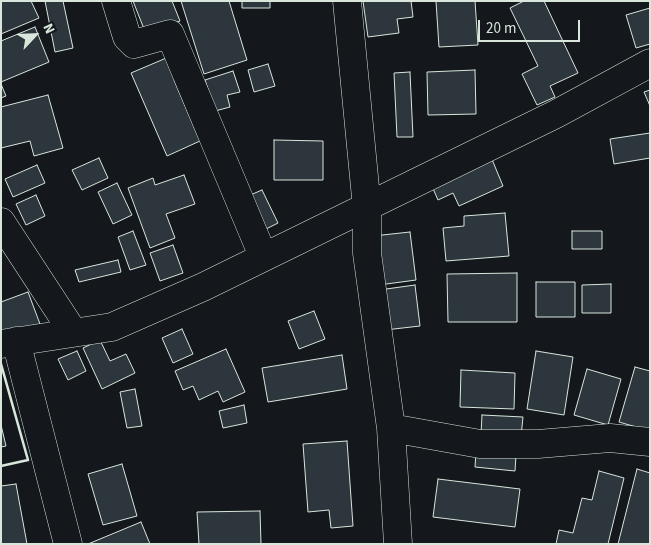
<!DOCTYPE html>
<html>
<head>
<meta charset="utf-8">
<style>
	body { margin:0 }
	#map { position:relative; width:651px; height:545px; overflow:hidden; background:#14181c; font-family:"Source Sans 3",sans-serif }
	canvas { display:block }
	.frame { position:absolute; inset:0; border:2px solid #d8e6dc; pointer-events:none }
	.north { position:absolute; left:10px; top:10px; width:50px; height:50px; -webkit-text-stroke:4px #14181c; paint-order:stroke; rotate:65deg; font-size:14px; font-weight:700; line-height:20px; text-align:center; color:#d8e6dc }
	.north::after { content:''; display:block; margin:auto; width:18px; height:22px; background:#d8e6dc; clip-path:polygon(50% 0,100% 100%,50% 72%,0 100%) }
	.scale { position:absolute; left:478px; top:20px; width:102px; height:22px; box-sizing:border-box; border:2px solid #d8e6dc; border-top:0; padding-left:6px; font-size:15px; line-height:18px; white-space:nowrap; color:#d8e6dc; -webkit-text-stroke:4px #14181c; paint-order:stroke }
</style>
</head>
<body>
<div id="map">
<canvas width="651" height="545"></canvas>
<div class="frame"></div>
<div class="north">N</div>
<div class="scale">20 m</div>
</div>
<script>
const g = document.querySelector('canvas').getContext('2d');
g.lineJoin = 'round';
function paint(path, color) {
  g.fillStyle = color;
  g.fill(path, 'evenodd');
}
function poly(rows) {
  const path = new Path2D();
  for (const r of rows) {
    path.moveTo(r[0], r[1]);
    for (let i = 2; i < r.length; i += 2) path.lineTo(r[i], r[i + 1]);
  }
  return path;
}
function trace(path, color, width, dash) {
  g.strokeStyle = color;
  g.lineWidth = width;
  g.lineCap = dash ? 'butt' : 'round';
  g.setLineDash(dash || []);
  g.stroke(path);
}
const building = poly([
	[1,1,31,1,39,18,1,34,1,1],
	[45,1,63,1,73,48,55,52,45,1],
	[133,1,172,1,180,21,146,34,133,1],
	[181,1,229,1,247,60,204,74,181,1],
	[242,1,270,1,270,8,242,8,242,1],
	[363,1,411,1,413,17,397,19,399,33,368,37,363,1],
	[436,1,475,1,478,45,439,47,436,1],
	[524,1,544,1,578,73,550,86,555,97,537,105,522,74,538,66,510,8,524,1],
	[650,8,650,44,636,48,626,15,650,8],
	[35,27,49,62,1,82,1,41,35,27],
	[171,56,180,77,174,80,200,141,167,156,131,73,171,56],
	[268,64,275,86,254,92,248,70,268,64],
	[475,70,476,114,428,115,427,72,475,70],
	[233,71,240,92,227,95,230,107,215,111,205,80,233,71],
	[410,72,413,137,397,137,394,73,410,72],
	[1,84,6,96,1,98,1,84],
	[650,90,650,106,644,92,650,90],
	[48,95,63,148,34,156,30,141,1,148,1,107,48,95],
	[650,133,650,158,614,164,610,139,650,133],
	[274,140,323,141,323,180,274,180,274,140],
	[491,157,503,186,459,206,453,193,438,200,431,184,491,157],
	[99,158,108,178,82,190,72,170,99,158],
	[37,165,45,183,13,197,5,179,37,165],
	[184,175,195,204,166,214,175,238,150,248,128,188,153,178,155,185,184,175],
	[117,183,132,215,113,224,98,192,117,183],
	[262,190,278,223,264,230,248,196,262,190],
	[36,195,45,216,26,225,16,204,36,195],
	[505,213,509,256,446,261,443,228,464,226,464,216,505,213],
	[133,231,146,265,130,270,118,237,133,231],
	[572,231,602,231,602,249,572,249,572,231],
	[410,232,416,280,379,285,373,236,410,232],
	[173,245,183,273,160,281,150,253,173,245],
	[118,260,121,272,79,282,75,270,118,260],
	[517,273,517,322,448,322,447,274,517,273],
	[536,282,575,282,575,317,536,317,536,282],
	[611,284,611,313,582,313,582,285,611,284],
	[415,285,420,326,385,330,379,290,415,285],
	[28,292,40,324,1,339,1,302,28,292],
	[314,311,325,339,299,349,288,321,314,311],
	[182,329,193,354,173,363,162,338,182,329],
	[100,340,110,361,126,354,135,373,102,389,83,348,100,340],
	[226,349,245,392,223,402,218,391,199,400,193,386,183,390,175,371,226,349],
	[77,351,86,371,68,380,58,359,77,351],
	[536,351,573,357,564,415,527,409,536,351],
	[342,355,347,389,268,402,262,368,342,355],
	[635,367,650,371,650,431,619,422,635,367],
	[587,369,621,379,608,425,574,415,587,369],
	[461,370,515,373,514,409,460,407,461,370],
	[135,389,142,426,127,428,120,392,135,389],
	[244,405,247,423,223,428,219,411,244,405],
	[482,415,523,417,521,437,481,434,482,415],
	[1,425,6,446,1,447,1,425],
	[347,441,353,526,331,528,329,510,308,512,303,444,347,441],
	[476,452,516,455,515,471,475,467,476,452],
	[122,464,137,516,103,525,88,474,122,464],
	[637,469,650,473,650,544,618,544,637,469],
	[599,471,624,478,608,544,556,544,559,530,573,533,582,498,592,500,599,471],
	[438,479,520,489,515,527,433,517,438,479],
	[16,484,27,544,1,544,1,486,16,484],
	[260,511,261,544,199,544,197,512,260,511],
	[141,522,150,544,88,544,141,522]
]);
paint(building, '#2c363c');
trace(building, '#d8e6dc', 1);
const minor = poly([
	[116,1,127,37,134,44,170,34,263,256],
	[347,1,367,208,367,253,391,428,398,544],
	[1,222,73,332],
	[16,341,68,544],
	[1,344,112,327,203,287,556,114,650,63],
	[391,428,480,444,538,444,610,438,650,442]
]);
trace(minor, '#d8e6dc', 29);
trace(minor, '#14181c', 28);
trace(poly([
	[1,364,28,460,1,466]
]), '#d8e6dc', 2.5);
</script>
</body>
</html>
